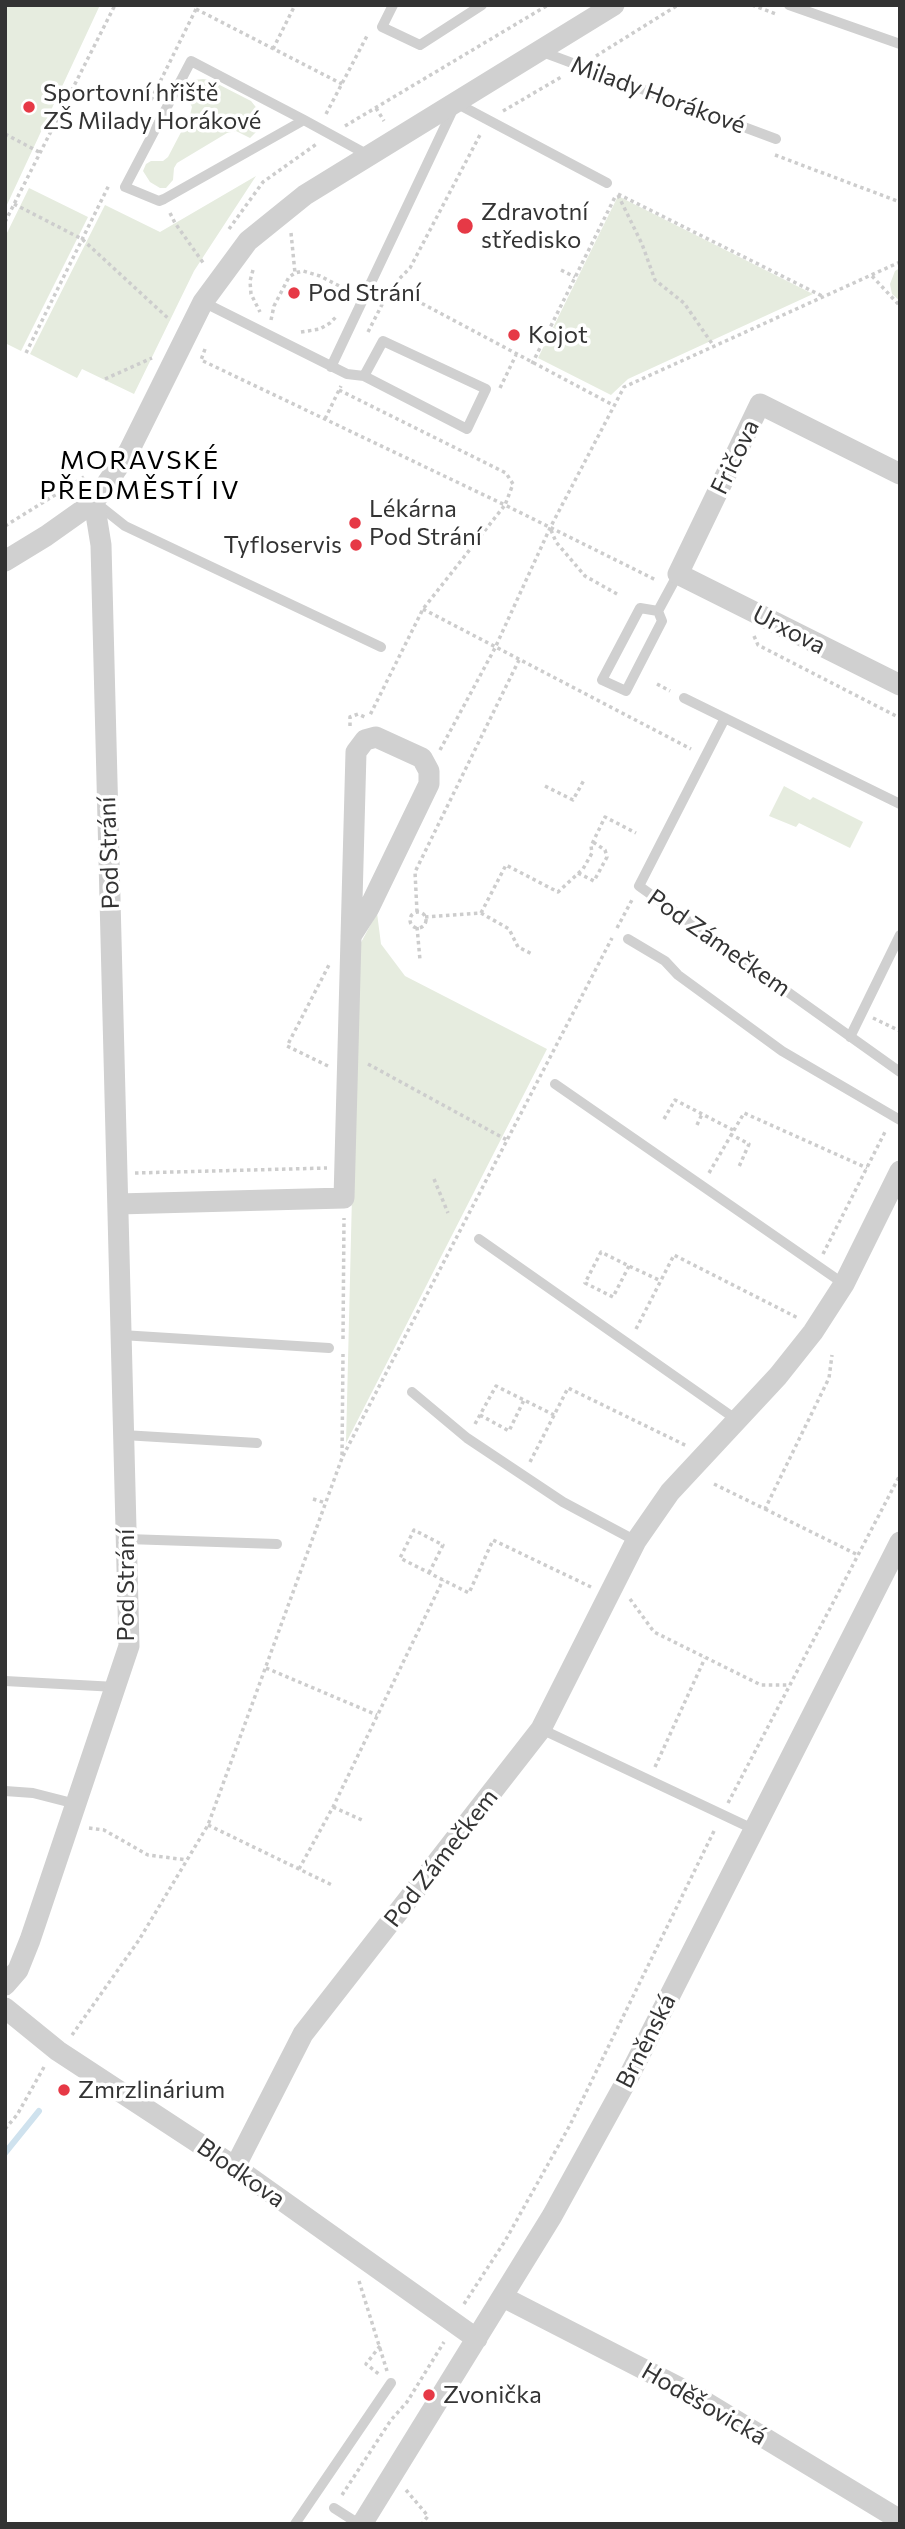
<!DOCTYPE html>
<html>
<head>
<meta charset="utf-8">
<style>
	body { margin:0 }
	#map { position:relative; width:905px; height:2529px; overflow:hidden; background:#fff; font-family:Commissioner,sans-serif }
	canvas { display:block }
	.frame { position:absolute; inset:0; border:7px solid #333; pointer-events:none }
</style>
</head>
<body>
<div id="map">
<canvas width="905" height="2529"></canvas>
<div class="frame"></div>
</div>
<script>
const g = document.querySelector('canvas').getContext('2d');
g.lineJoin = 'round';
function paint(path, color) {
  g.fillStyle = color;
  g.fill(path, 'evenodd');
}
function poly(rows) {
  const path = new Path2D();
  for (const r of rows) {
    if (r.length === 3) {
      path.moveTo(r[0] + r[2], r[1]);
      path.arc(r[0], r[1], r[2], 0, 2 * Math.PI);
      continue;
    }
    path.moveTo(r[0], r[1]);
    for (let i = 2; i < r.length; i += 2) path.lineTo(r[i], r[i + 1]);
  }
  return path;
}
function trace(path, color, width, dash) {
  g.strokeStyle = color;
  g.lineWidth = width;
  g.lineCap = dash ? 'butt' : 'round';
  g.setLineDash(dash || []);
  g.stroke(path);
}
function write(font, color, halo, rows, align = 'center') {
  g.font = font + ' Commissioner,sans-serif';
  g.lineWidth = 7;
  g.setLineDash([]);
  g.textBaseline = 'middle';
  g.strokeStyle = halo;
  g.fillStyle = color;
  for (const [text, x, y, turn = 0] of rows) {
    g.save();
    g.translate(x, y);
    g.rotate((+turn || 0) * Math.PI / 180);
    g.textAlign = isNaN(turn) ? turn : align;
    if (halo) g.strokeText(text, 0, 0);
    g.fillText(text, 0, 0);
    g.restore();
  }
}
paint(poly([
	[5,5,100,5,5,209],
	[203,79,210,80,251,101,259,111,261,119,259,129,250,138,236,131,227,133,177,163,174,168,173,180,166,188,160,188,150,182,143,171,146,164,151,161,163,161,168,157,190,115,192,107,183,88,193,80],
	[256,176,194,271,134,394,82,369,77,378,30,354,105,205,160,232],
	[29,188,88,217,21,351,5,343,5,237],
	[618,196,813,294,628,379,611,395,538,358],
	[900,268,900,301,892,294,890,284,895,271],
	[784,786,810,800,813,797,863,822,850,848,799,823,796,827,769,816],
	[377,913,381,944,405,976,547,1049,346,1443,358,948]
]), '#e6ecdf');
trace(poly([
	[5,2153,39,2111]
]), '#cfe2ee', 6);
trace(poly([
	[752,5,776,14],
	[196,9,342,84],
	[273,49,295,5],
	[596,56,678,5],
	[151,100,198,5],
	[376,108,384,121],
	[503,111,563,76],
	[326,114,368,34],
	[345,126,548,5],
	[5,134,41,153],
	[775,155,900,202],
	[618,194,824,297],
	[618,195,642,244,655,280,684,303,713,345],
	[14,204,82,239,170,320],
	[170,213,175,223,204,264],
	[5,222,115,5],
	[229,229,263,182,318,143],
	[291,233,295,273],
	[253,270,250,281,251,294,260,312],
	[561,270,575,277],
	[872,276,900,306],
	[391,287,613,405],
	[271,320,274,306,289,277,295,273,303,271,320,276,349,291],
	[301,332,320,329,330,323,337,316],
	[368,332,391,287,410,268,481,133],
	[205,349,201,360,505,505,423,609,369,717],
	[26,353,109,185],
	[532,364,616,195],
	[105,379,152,358],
	[500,388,516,355],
	[339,390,506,473,513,484,505,505,656,580],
	[325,419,341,386],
	[5,526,84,477],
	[551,530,556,542,585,576,617,594],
	[423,609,691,749],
	[754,636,758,645,900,718],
	[657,684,670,691],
	[350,726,350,717,358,714,367,718],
	[440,750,495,648,550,528,624,387,900,262],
	[545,786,573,800,584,780],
	[578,873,594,881,607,857,605,850,593,842],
	[417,912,415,872,519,660],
	[418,920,8],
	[481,913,506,865,558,892,583,869,592,853,591,846,605,817,636,833],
	[425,917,481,913,509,929,518,947,532,954],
	[417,927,420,960],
	[617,928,633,898],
	[873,1018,900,1031],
	[368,1064,507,1140],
	[328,1066,287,1046,330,963],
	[664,1119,675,1100,733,1130],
	[697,1125,702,1114],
	[730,1134,749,1144,738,1169],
	[135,1173,327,1168],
	[709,1173,744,1113,867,1168],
	[434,1179,448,1213],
	[823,1254,886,1130],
	[629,1266,613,1297,585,1283,601,1252,629,1266,659,1280],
	[636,1329,674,1255,798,1318],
	[343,1339,344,1218],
	[480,1415,509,1431,524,1400],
	[475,1424,496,1386,554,1415],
	[343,1456,612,938],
	[530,1462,568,1388,687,1446],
	[714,1484,765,1509,829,1378,832,1355],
	[313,1499,326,1503],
	[765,1509,858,1555],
	[429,1573,443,1545,414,1530,400,1558,443,1580,469,1593,493,1540,591,1587],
	[630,1599,654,1632,761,1685,790,1685],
	[266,1668,377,1715],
	[655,1767,705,1658],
	[728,1803,900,1475],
	[333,1807,364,1821],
	[208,1825,332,1885],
	[89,1828,104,1830,148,1855,187,1860],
	[299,1869,333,1807,443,1580],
	[72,2035,139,1940,208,1825,342,1458,343,1354],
	[5,2129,17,2115,44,2067],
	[359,2281,387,2371],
	[464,2304,505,2241,570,2125,715,1829],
	[380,2346,366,2364,380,2375],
	[406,2490,428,2516,422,2524],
	[342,2495,391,2420,407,2402,444,2342]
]), '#cdcdcd', 3.5, [3.5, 3.5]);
trace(poly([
	[393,5,382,27,420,45,482,5],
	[789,5,900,44],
	[540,51,776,139],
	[304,120,164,199,159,201,125,187,191,61,304,120,368,155],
	[203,302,347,374,364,376,467,429,486,389,383,341,364,376],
	[331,367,456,103,607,183],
	[96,503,125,526,381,647],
	[658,611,640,608,602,680,626,691,662,621,658,611,678,574],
	[684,698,900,804],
	[725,718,639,886,900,1072],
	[628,939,665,961,678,975,782,1051,900,1120],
	[850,1037,900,935],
	[555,1084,844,1284],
	[479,1239,737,1420],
	[121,1335,329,1348],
	[412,1392,467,1438,563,1502,636,1541],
	[124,1435,257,1443],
	[127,1539,277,1544],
	[5,1681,116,1687],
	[541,1729,753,1829],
	[5,1791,33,1793,76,1804],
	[334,2508,359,2524],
	[295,2524,391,2383]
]), '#d0d0d0', 10);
trace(poly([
	[900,474,760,404,678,574,900,685],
	[5,561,46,536,94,502,129,451,203,302,248,241,305,195,614,5],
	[118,1204,344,1198,356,752,365,740,376,737,422,758,429,771,429,784,369,908,351,936],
	[5,1985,18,1970,30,1940,129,1646,101,545,94,502],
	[5,2008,58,2051,235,2167,477,2339],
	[235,2167,303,2034,541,1729,636,1541,670,1492,778,1376,813,1332,844,1284,900,1171],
	[503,2297,692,2394,900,2520],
	[362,2524,552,2216,628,2078,900,1542]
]), '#d0d0d0', 21);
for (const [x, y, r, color] of [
	[29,107,7,"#e63946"],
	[465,226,9,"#e63946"],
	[294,293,7,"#e63946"],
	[514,335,7,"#e63946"],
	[355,523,7,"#e63946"],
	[356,545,7,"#e63946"],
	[64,2090,7,"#e63946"],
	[429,2395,7,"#e63946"]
]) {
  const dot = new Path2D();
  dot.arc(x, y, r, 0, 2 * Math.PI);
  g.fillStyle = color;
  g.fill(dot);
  trace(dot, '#fff', 2.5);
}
write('24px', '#333', '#fff', [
	["Sportovní hřiště",43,93],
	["ZŠ Milady Horákové",43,121],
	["Zdravotní",481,212],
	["středisko",481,240],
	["Pod Strání",308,293],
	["Kojot",528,335],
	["Lékárna",369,509],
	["Pod Strání",369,537],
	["Tyfloservis",342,545,"right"],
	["Zmrzlinárium",78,2090],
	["Zvonička",443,2395]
], 'left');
write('24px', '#333', '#fff', [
	["Milady Horákové",658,95,20],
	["Fričova",735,457,-64],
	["Urxova",789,630,27],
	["Pod Strání",109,853,-92],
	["Pod Zámečkem",719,943,35],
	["Pod Strání",126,1585,-90],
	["Pod Zámečkem",441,1858,-52],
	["Brněnská",646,2041,-63],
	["Blodkova",241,2173,35],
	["Hoděšovická",704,2404,30]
]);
g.letterSpacing = '2px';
write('26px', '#000', '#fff', [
	["MORAVSKÉ",140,460],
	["PŘEDMĚSTÍ IV",140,490]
]);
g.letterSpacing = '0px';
</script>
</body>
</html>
